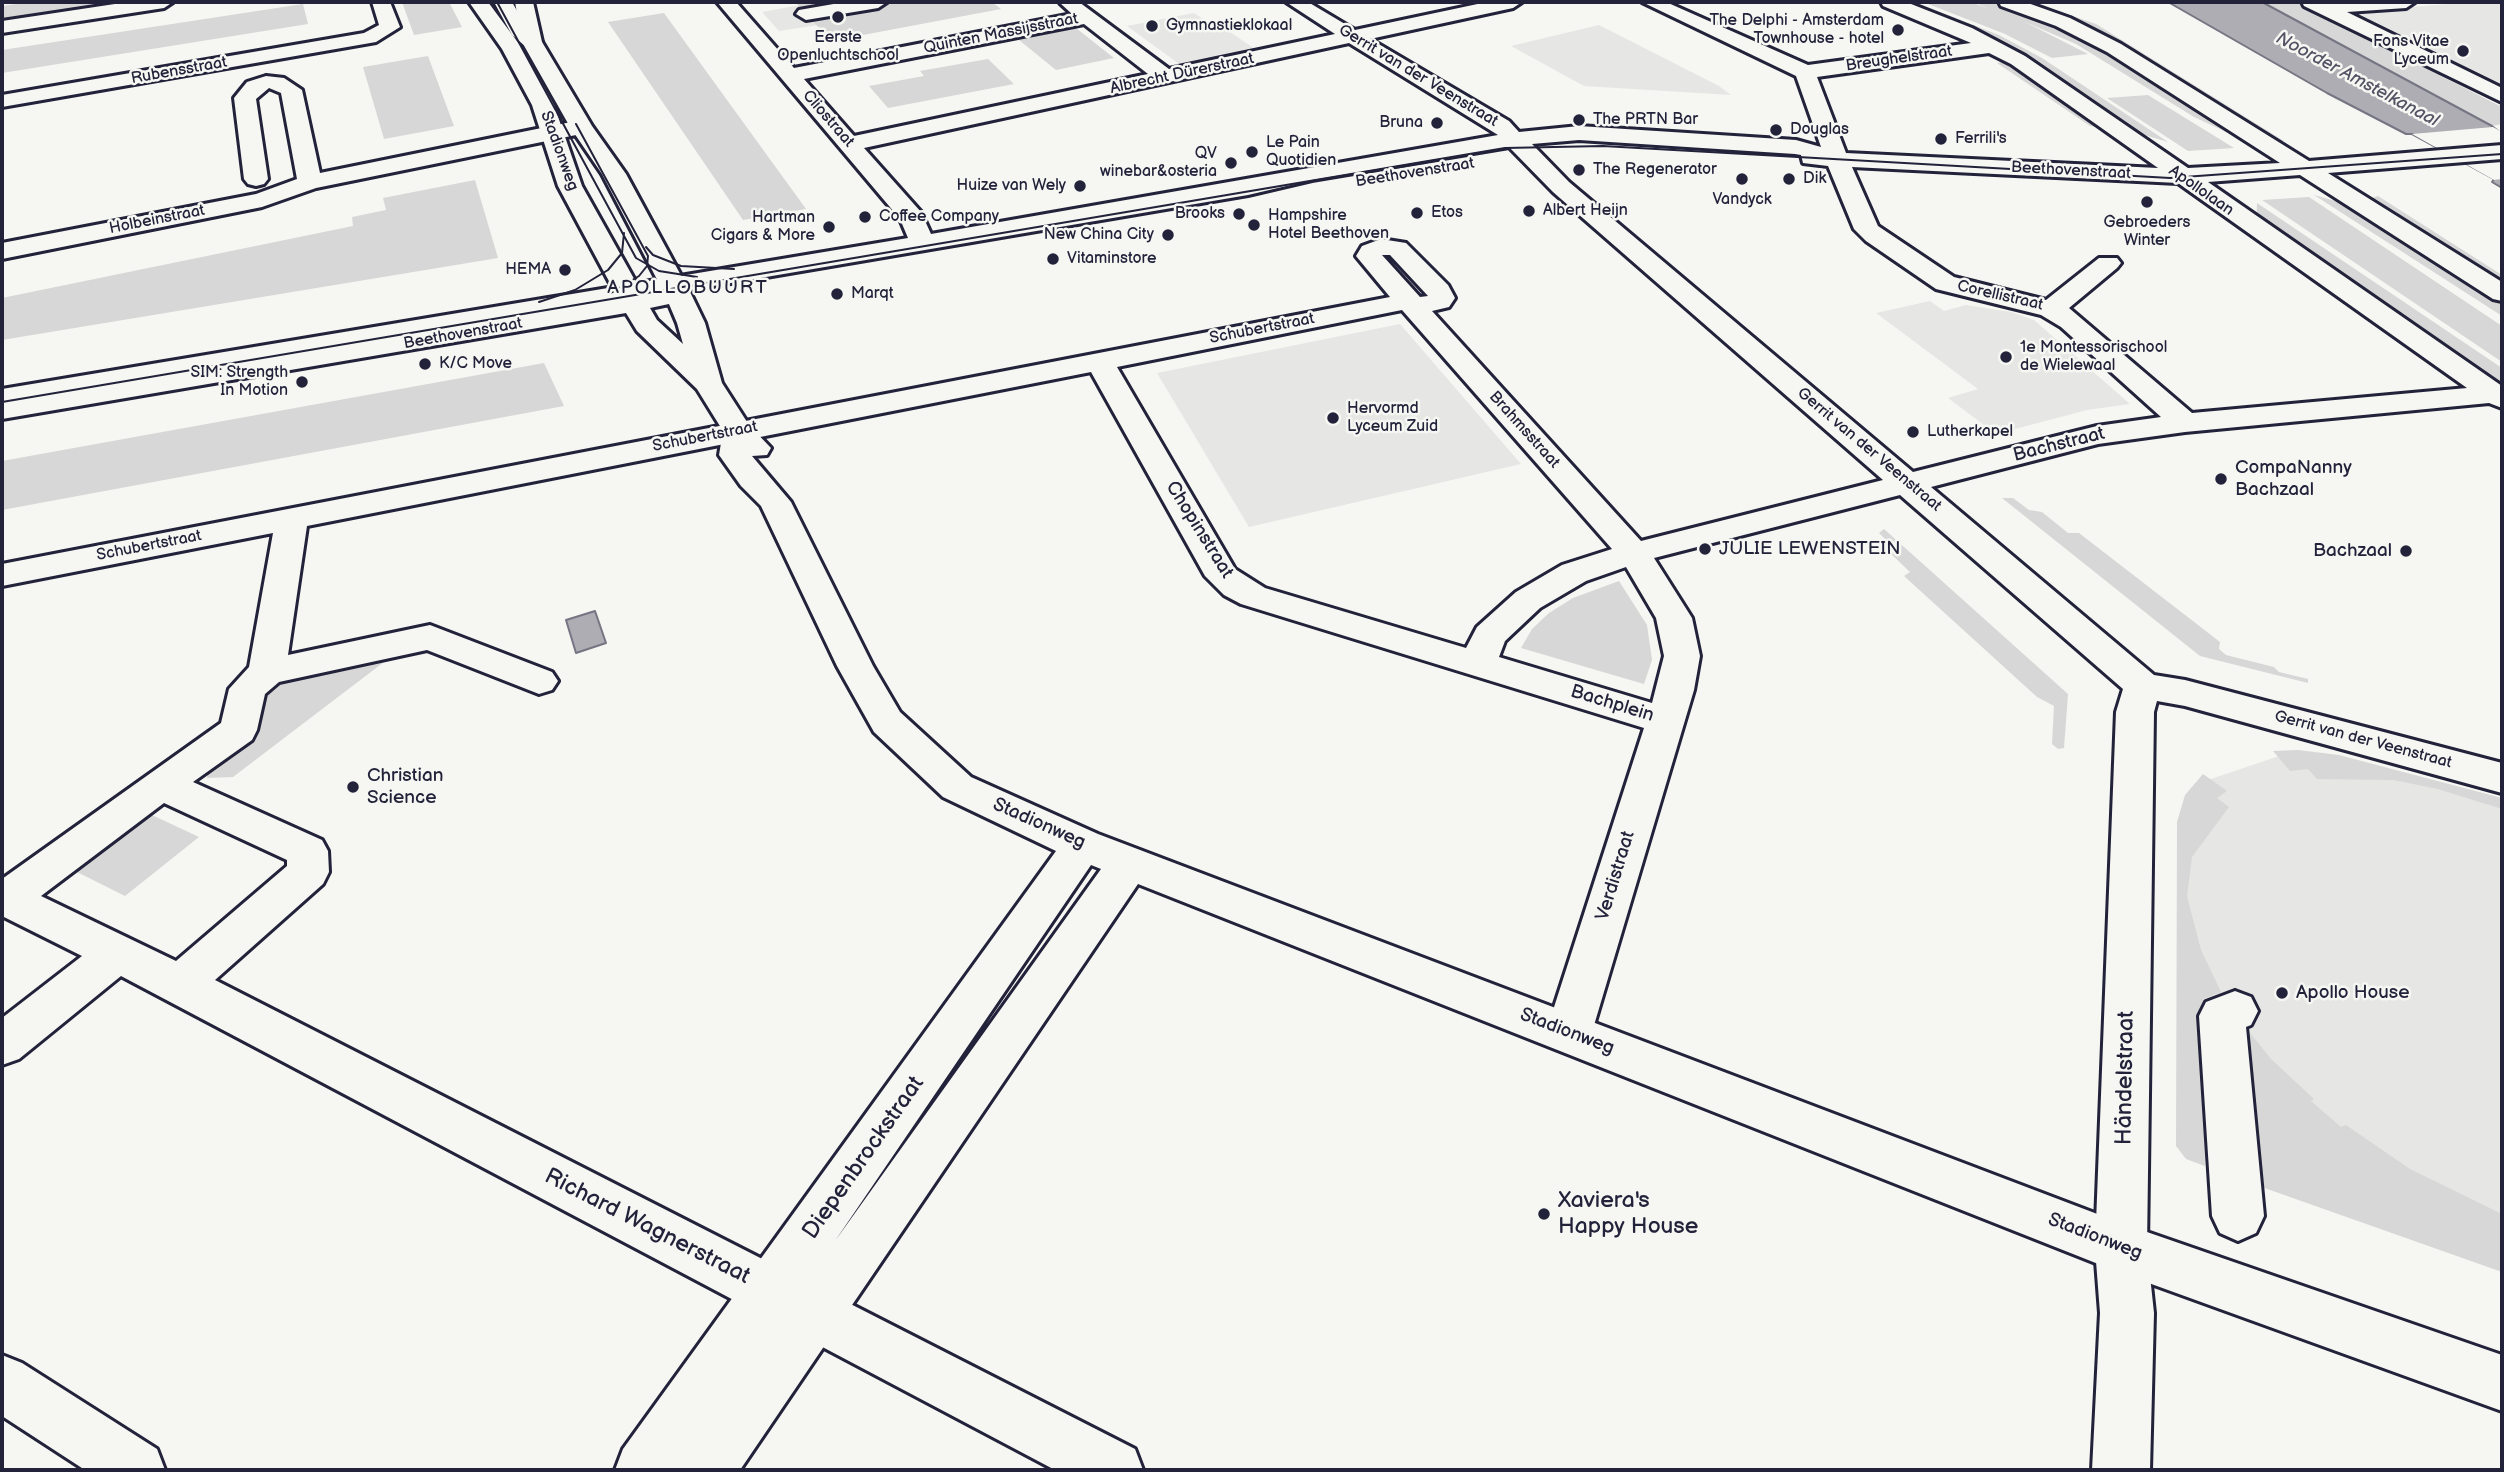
<!DOCTYPE html>
<html>
<head>
<meta charset="utf-8">
<style>
	body { margin:0 }
	#map { position:relative; width:2504px; height:1472px; overflow:hidden; background:#f6f6f2; font-family:"Balsamiq Sans",sans-serif }
	canvas { display:block }
	.frame { position:absolute; inset:0; border:4px solid #22223b; pointer-events:none }
</style>
</head>
<body>
<div id="map">
<canvas width="2504" height="1472"></canvas>
<div class="frame"></div>
</div>
<script>
const g = document.querySelector('canvas').getContext('2d');
g.lineJoin = 'round';
function paint(path, color) {
  g.fillStyle = color;
  g.fill(path, 'evenodd');
}
function poly(rows) {
  const path = new Path2D();
  for (const r of rows) {
    path.moveTo(r[0], r[1]);
    for (let i = 2; i < r.length; i += 2) path.lineTo(r[i], r[i + 1]);
  }
  return path;
}
function trace(path, color, width, dash) {
  g.strokeStyle = color;
  g.lineWidth = width;
  g.lineCap = dash ? 'butt' : 'round';
  g.setLineDash(dash || []);
  g.stroke(path);
}
function write(font, color, halo, rows, align = 'center') {
  g.font = font + ' "Balsamiq Sans",sans-serif';
  g.lineWidth = 5;
  g.setLineDash([]);
  g.textBaseline = 'middle';
  g.strokeStyle = halo;
  g.fillStyle = color;
  for (const [text, x, y, turn = 0] of rows) {
    g.save();
    g.translate(x, y);
    g.rotate((+turn || 0) * Math.PI / 180);
    g.textAlign = isNaN(turn) ? turn : align;
    if (halo) g.strokeText(text, 0, 0);
    g.fillText(text, 0, 0);
    g.restore();
  }
}
paint(poly([
	[817,2,971,2,779,31,762,12],
	[2474,2,2502,2,2502,90,2347,12],
	[1194,13,1215,27,1221,26,1255,49,1179,64,1127,26],
	[1599,25,1719,86,1731,95,1584,86,1511,46],
	[1930,301,1944,311,1966,305,2011,312,2034,320,2130,404,2087,410,1996,434,1948,398,1978,389,1876,313],
	[1400,324,1521,464,1249,527,1157,373],
	[2282,755,2359,763,2502,805,2502,1266,2191,1156,2181,814,2205,781]
]), '#e6e6e4');
paint(poly([
	[30,2,122,2,2,20,2,6],
	[402,2,449,2,462,27,414,35],
	[795,2,992,2,1001,9,831,41],
	[1872,2,1915,2,1999,35,2042,58,2168,142,2141,134,2090,126,1997,63,2024,59],
	[1923,2,1971,2,1989,9,1974,2,2032,2,2096,24,2284,141,2254,145,2194,117,2076,44,2025,22,2088,54,2052,58,2005,34],
	[2262,2,2295,2,2502,107,2502,124,2492,126],
	[303,4,308,24,2,73,2,50],
	[664,13,806,209,743,220,608,22],
	[1076,28,1114,58,1056,70,1019,40],
	[428,56,454,126,384,139,363,67],
	[988,59,1014,84,888,108,869,86,924,76,920,71],
	[2148,95,2234,148,2188,151,2107,98],
	[475,180,498,258,2,340,2,298,353,226,352,217,386,210,383,198],
	[2314,195,2350,205,2378,196,2502,275,2502,316],
	[2309,197,2502,326,2502,362,2262,200],
	[2257,203,2502,368,2502,392,2450,356,2424,361,2256,241],
	[544,363,564,406,2,510,2,461],
	[2002,498,2013,498,2029,510,2042,512,2068,533,2079,533,2220,642,2219,649,2226,655,2274,667,2279,672,2308,679,2308,683,2200,656],
	[1884,529,2068,694,2064,748,2058,749,2052,744,2054,706,2037,697,1904,576,1910,572,1890,553,1895,549,1879,533],
	[1619,581,1647,625,1652,660,1644,684,1521,648,1532,629,1549,613,1573,598],
	[405,646,233,777,207,778,209,763,266,685],
	[2298,750,2339,755,2502,798,2502,809,2438,789,2393,780,2317,779,2308,769,2290,771,2273,751],
	[2203,774,2227,791,2217,798,2229,807,2192,857,2187,896,2201,950,2221,992,2203,999,2205,1166,2186,1159,2176,1146,2177,822,2185,795],
	[152,815,199,837,125,896,77,872],
	[2246,1028,2271,1059,2314,1099,2311,1101,2341,1127,2346,1125,2410,1169,2502,1214,2502,1272,2256,1185]
]), '#d7d7d7');
const water = poly([
	[2168,2,2262,2,2492,126,2502,134,2502,188,2492,182,2494,179,2412,134,2406,134,2327,93,2168,2],
	[595,611,606,643,576,653,566,620,595,611]
]);
paint(water, '#adadb3');
trace(water, '#757583', 2);
paint(poly([
	[2493,127,2502,132,2502,179,2494,180,2412,134]
]), '#f6f6f2');
const minor = poly([
	[128,2,173,2,164,8,2,33,2,21,128,2],
	[372,2,390,2,400,27,376,42,2,107,2,95,364,33,379,25,372,2],
	[494,2,512,2,527,28,542,42,539,46,525,46,512,35,494,2],
	[717,2,736,2,794,68,1072,14,1060,3,1079,2,1169,69,1335,34,1286,2,1308,2,1355,30,1487,2,1522,2,1513,8,1370,39,1509,121,1519,132,1579,126,1796,140,1821,147,1796,76,1642,2,1666,2,1808,65,1971,43,1883,6,1881,2,1906,2,1972,28,2025,56,2188,168,2280,163,2107,52,2056,26,2001,6,1999,2,2025,2,2070,18,2121,44,2309,161,2502,145,2502,159,2328,173,2502,282,2502,301,2493,299,2300,175,2208,182,2502,386,2502,408,2489,403,2185,432,2098,444,1931,487,2154,675,2185,680,2502,763,2502,793,2185,706,2157,701,2154,712,2147,1248,2154,1313,2150,1470,2092,1470,2100,1313,2095,1248,2116,712,2123,689,1900,495,1654,558,1692,618,1700,656,1694,690,1592,1032,1585,1046,1569,1052,1553,1046,1546,1032,1644,728,1241,604,1224,595,1205,576,1091,372,307,526,288,655,430,625,552,672,558,681,552,690,539,694,427,650,279,682,265,694,257,730,252,740,193,782,322,840,328,851,329,872,323,884,215,980,1135,1449,1143,1470,1055,1470,121,976,19,1059,2,1065,2,1018,82,956,2,916,2,879,221,723,229,689,249,667,273,533,2,586,2,564,1390,297,1356,256,1362,246,1381,239,1406,243,1448,285,1455,298,1449,307,1432,311,1641,541,1883,480,1553,192,1509,147,1312,180,1248,195,2,407,2,389,908,238,900,219,717,2],
	[1084,24,1148,74,854,136,804,79,1084,24],
	[1349,43,1498,135,931,234,921,212,864,148,1349,43],
	[1989,53,2011,64,2158,168,1846,153,1817,77,1989,53],
	[1579,140,1795,154,1801,155,1803,163,1828,166,1854,229,1866,241,1936,289,2041,315,2061,327,2161,417,2097,426,1913,472,1569,182,1532,144,1579,140],
	[1852,167,2178,183,2467,388,2192,413,2069,308,2117,268,2121,263,2117,258,2099,258,2046,300,1954,277,1878,226,1852,167],
	[1382,255,1390,255,1428,296,1420,297,1382,255],
	[1402,310,1612,549,1562,565,1516,592,1477,627,1466,648,1265,588,1235,569,1117,367,1402,310],
	[1626,567,1656,618,1664,656,1652,703,1499,657,1505,641,1540,608,1586,581,1626,567],
	[164,803,287,860,287,866,176,961,41,896,164,803],
	[845,2,887,2,878,8,806,20,796,14,799,10,845,2],
	[2302,2,2415,2,2406,8,2347,12,2502,88,2502,102,2304,6,2302,2],
	[266,76,284,78,302,90,320,173,581,120,592,127,581,134,316,188,262,207,2,259,2,243,256,194,297,179,281,93,269,88,256,99,268,179,264,184,256,186,248,184,244,179,234,98,247,82,266,76],
	[2235,991,2251,997,2258,1011,2251,1025,2246,1027,2264,1216,2256,1233,2238,1241,2220,1233,2212,1216,2199,1016,2206,1002,2235,991],
	[2,1355,22,1363,157,1449,165,1470,85,1470,2,1416,2,1355]
]);
const major = poly([
	[469,2,488,2,522,48,554,105,582,186,642,293,662,289,602,174,570,127,522,42,515,2,533,2,542,42,592,126,626,174,691,294,705,323,722,383,749,425,771,448,767,455,752,456,791,502,873,666,900,712,971,777,1098,834,2121,1223,2502,1355,2502,1411,2121,1273,1138,884,740,1470,615,1470,623,1449,1056,851,943,797,874,732,837,666,761,506,741,486,719,455,723,431,697,389,637,331,626,313,2,419,2,401,618,298,558,186,532,105,502,49,469,2],
	[669,304,677,323,683,344,657,320,650,308,669,304],
	[1091,865,1101,869,835,1241,1091,865]
]);
trace(minor, '#22223b', 6);
trace(major, '#22223b', 6);
paint(minor, '#f6f6f2');
paint(major, '#f6f6f2');
trace(poly([
	[497,2,636,258,659,271,697,277],
	[576,124,648,256,647,266,639,276,611,293],
	[646,247,653,255,681,266,734,269],
	[539,302,575,290,608,270,622,253,624,233],
	[2,402,1505,148,1603,146,2170,178,2502,154]
]), '#22223b', 2);
for (const [x, y, r, color] of [
	[838,17,7,"#22223b"],
	[1152,26,7,"#22223b"],
	[1898,30,7,"#22223b"],
	[2463,51,7,"#22223b"],
	[1579,120,7,"#22223b"],
	[1437,123,7,"#22223b"],
	[1776,130,7,"#22223b"],
	[1941,139,7,"#22223b"],
	[1252,152,7,"#22223b"],
	[1231,163,7,"#22223b"],
	[1579,170,7,"#22223b"],
	[1742,179,7,"#22223b"],
	[1789,179,7,"#22223b"],
	[1080,186,7,"#22223b"],
	[2147,202,7,"#22223b"],
	[1529,211,7,"#22223b"],
	[1417,213,7,"#22223b"],
	[1239,214,7,"#22223b"],
	[865,217,7,"#22223b"],
	[1254,225,7,"#22223b"],
	[829,227,7,"#22223b"],
	[1168,235,7,"#22223b"],
	[1053,259,7,"#22223b"],
	[565,270,7,"#22223b"],
	[837,294,7,"#22223b"],
	[2006,357,7,"#22223b"],
	[425,364,7,"#22223b"],
	[302,382,7,"#22223b"],
	[1333,418,7,"#22223b"],
	[1913,432,7,"#22223b"],
	[2221,479,7,"#22223b"],
	[1705,549,7,"#22223b"],
	[2406,551,7,"#22223b"],
	[353,787,7,"#22223b"],
	[2282,993,7,"#22223b"],
	[1544,1214,7,"#22223b"]
]) {
  const dot = new Path2D();
  dot.arc(x, y, r, 0, 2 * Math.PI);
  g.fillStyle = color;
  g.fill(dot);
  trace(dot, '#f6f6f2', 2.5);
}
write('16px', '#22223b', '#f6f6f2', [
	["The Delphi - Amsterdam",1884,21,"right"],
	["Townhouse - hotel",1884,39,"right"],
	["Gymnastieklokaal",1166,26],
	["Eerste",838,38,"center"],
	["Openluchtschool",838,56,"center"],
	["Fons Vitae",2449,42,"right"],
	["Lyceum",2449,60,"right"],
	["The PRTN Bar",1593,120],
	["Bruna",1423,123,"right"],
	["Douglas",1790,130],
	["Ferrili's",1955,139],
	["Le Pain",1266,143],
	["Quotidien",1266,161],
	["QV",1217,154,"right"],
	["winebar&osteria",1217,172,"right"],
	["The Regenerator",1593,170],
	["Dik",1803,179],
	["Huize van Wely",1066,186,"right"],
	["Vandyck",1742,200,"center"],
	["Albert Heijn",1543,211],
	["Etos",1431,213],
	["Brooks",1225,214,"right"],
	["Hampshire",1268,216],
	["Hotel Beethoven",1268,234],
	["Coffee Company",879,217],
	["Hartman",815,218,"right"],
	["Cigars & More",815,236,"right"],
	["Gebroeders",2147,223,"center"],
	["Winter",2147,241,"center"],
	["New China City",1154,235,"right"],
	["Vitaminstore",1067,259],
	["HEMA",551,270,"right"],
	["Marqt",851,294],
	["1e Montessorischool",2020,348],
	["de Wielewaal",2020,366],
	["K/C Move",439,364],
	["SIM: Strength",288,373,"right"],
	["In Motion",288,391,"right"],
	["Hervormd",1347,409],
	["Lyceum Zuid",1347,427],
	["Lutherkapel",1927,432]
], 'left');
write('16px', '#22223b', '#f6f6f2', [
	["Quinten Massijsstraat",1001,34,-11],
	["Breughelstraat",1899,59,-8],
	["Rubensstraat",179,71,-10],
	["Albrecht Dürerstraat",1182,74,-12],
	["Gerrit van der Veenstraat",1418,76,31],
	["Cliostraat",828,119,49],
	["Stadionweg",559,151,70],
	["Beethovenstraat",2071,171,3],
	["Beethovenstraat",1415,173,-9],
	["Apollolaan",2201,191,35],
	["Holbeinstraat",157,220,-11],
	["Corellistraat",2000,296,13],
	["Schubertstraat",1262,329,-11],
	["Beethovenstraat",463,334,-10],
	["Brahmsstraat",1524,430,48],
	["Schubertstraat",705,437,-11],
	["Gerrit van der Veenstraat",1869,450,40],
	["Schubertstraat",149,546,-11],
	["Gerrit van der Veenstraat",2363,740,15]
]);
write('italic 18px', '#535365', '#f6f6f2', [
	["Noorder Amstelkanaal",2357,80,28]
]);
g.letterSpacing = '2px';
write('19px', '#22223b', '#f6f6f2', [
	["APOLLOBUURT",688,288]
]);
g.letterSpacing = '0px';
write('19px', '#22223b', '#f6f6f2', [
	["Bachstraat",2059,445,-14],
	["Chopinstraat",1199,530,58],
	["Bachplein",1612,704,17],
	["Stadionweg",1039,824,24],
	["Verdistraat",1616,876,-73],
	["Stadionweg",1567,1032,21],
	["Stadionweg",2095,1237,21]
]);
write('19px', '#22223b', '#f6f6f2', [
	["CompaNanny",2235,468],
	["Bachzaal",2235,490],
	["JULIE LEWENSTEIN",1719,549],
	["Bachzaal",2392,551,"right"],
	["Christian",367,776],
	["Science",367,798],
	["Apollo House",2296,993]
], 'left');
write('23px', '#22223b', '#f6f6f2', [
	["Händelstraat",2126,1078,-89],
	["Diepenbrockstraat",864,1158,-55],
	["Richard Wagnerstraat",647,1227,27]
]);
write('23px', '#22223b', '#f6f6f2', [
	["Xaviera's",1558,1201],
	["Happy House",1558,1227]
], 'left');
</script>
</body>
</html>
